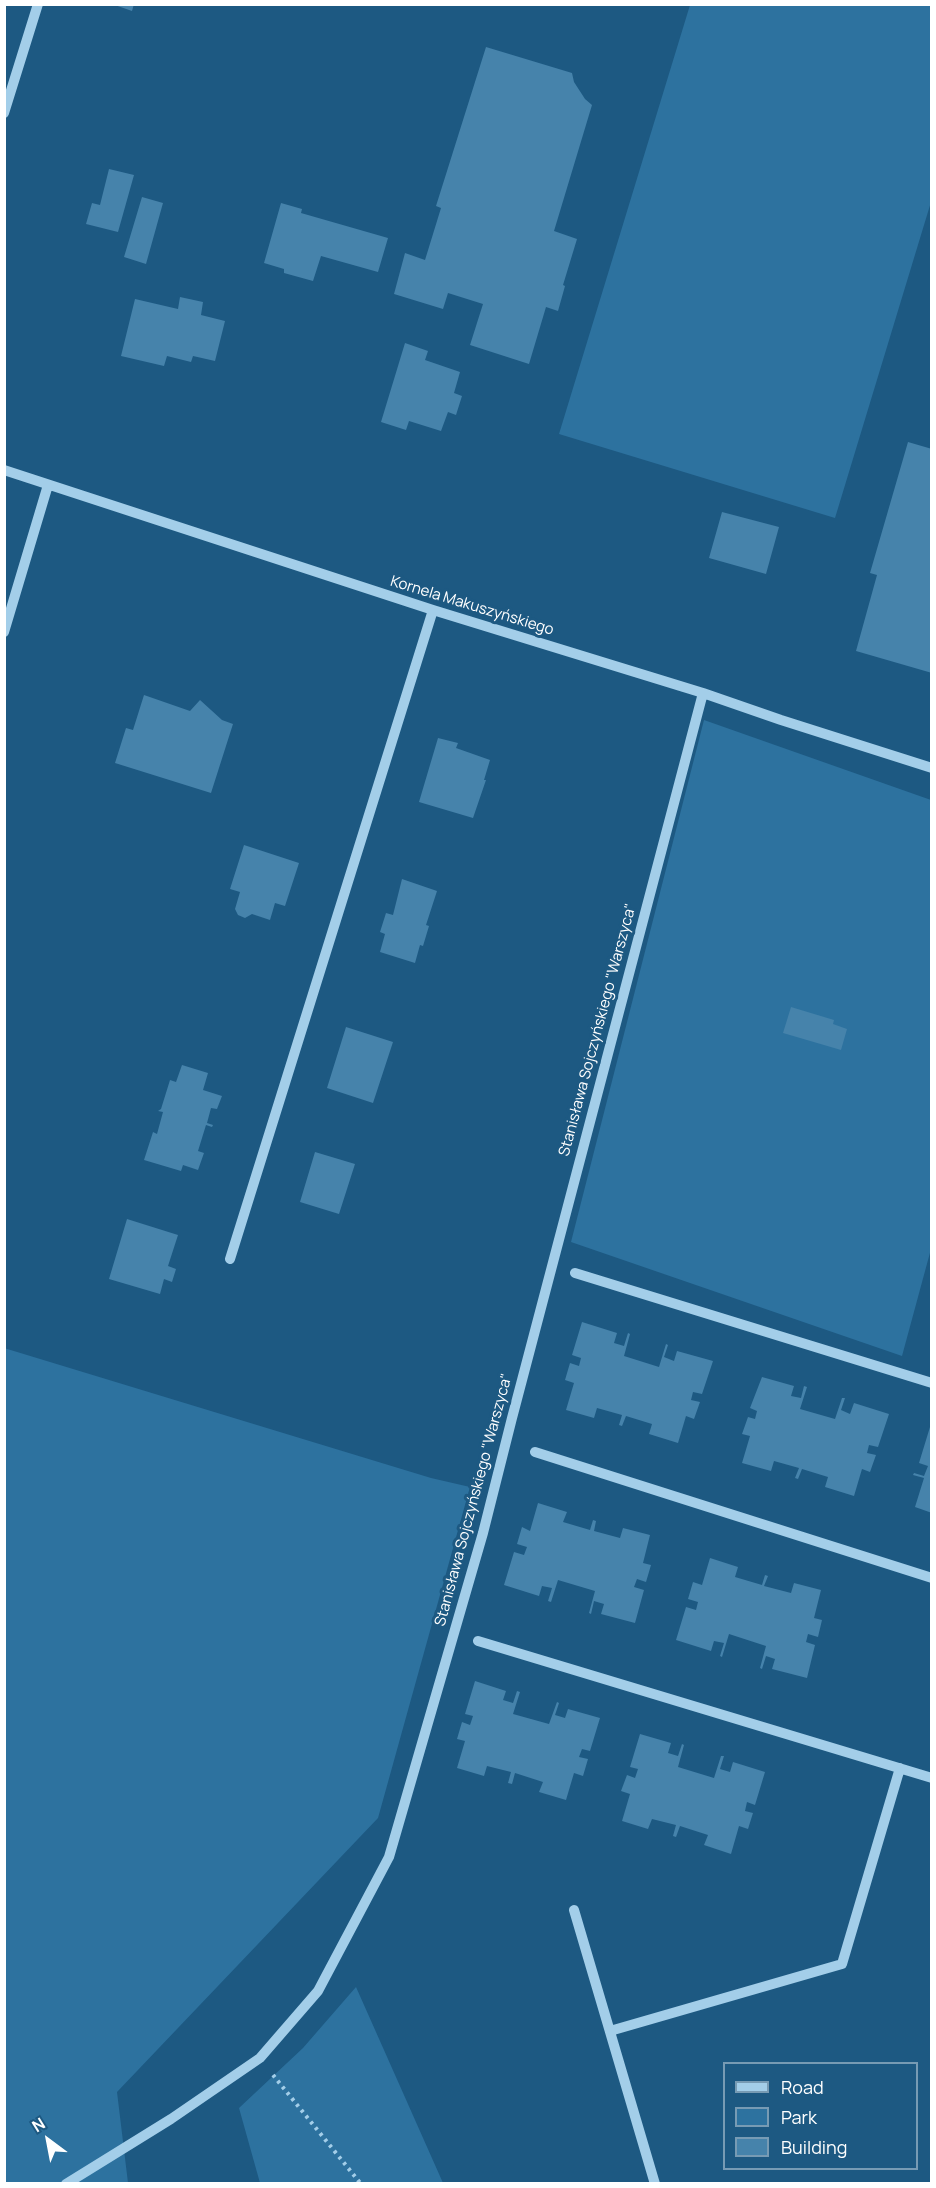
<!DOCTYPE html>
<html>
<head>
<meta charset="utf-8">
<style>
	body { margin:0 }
	#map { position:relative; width:936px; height:2188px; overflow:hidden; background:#1d5982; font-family:Manrope,sans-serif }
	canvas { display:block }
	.frame { position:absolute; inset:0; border:6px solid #fff; pointer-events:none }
	.legend { position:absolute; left:723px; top:2062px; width:195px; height:108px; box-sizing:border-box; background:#1d5982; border:2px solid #779bb4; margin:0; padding:8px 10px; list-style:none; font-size:18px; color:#fff }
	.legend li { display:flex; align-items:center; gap:12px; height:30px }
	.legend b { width:30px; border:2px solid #779bb4 }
	.north { position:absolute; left:18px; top:2110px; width:60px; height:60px; -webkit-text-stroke:4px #1d5982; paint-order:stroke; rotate:328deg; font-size:16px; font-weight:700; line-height:24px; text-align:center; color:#fff }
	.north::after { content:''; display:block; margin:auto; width:21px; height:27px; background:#fff; clip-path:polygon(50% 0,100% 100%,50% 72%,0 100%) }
</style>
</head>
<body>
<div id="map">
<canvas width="936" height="2188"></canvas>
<div class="frame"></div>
<ul class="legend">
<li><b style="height:8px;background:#a3cee9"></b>Road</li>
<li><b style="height:16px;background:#2d729f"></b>Park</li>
<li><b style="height:16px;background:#4683ab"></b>Building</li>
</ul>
<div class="north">N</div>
</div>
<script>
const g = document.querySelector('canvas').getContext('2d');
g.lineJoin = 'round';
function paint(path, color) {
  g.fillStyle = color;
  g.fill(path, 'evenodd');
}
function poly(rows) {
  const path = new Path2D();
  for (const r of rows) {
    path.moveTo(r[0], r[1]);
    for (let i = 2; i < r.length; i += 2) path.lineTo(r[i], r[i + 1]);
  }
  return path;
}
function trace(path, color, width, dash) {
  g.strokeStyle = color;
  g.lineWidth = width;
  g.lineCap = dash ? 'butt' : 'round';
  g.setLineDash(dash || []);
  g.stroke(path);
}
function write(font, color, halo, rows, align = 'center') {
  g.font = font + ' Manrope,sans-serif';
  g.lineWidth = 6;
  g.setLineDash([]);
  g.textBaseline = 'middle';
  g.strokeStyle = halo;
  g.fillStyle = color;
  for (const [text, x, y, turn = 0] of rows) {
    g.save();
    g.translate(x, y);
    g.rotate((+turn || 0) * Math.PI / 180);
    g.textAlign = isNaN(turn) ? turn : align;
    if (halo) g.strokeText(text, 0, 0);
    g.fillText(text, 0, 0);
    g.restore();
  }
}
paint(poly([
	[690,5,931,5,931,202,835,518,559,434],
	[704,720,931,800,931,1249,902,1356,571,1242],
	[4,1348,431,1478,470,1487,378,1818,117,2092,128,2183,5,2183],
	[356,1987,443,2183,260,2183,239,2108,303,2048]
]), '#2d729f');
paint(poly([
	[112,4,134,4,132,11],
	[486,47,572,73,574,82,585,99,592,105,554,231,577,239,563,285,565,286,558,311,546,307,529,364,470,345,483,304,448,293,443,309,394,294,405,253,425,260,441,208,436,206],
	[109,169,134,175,118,232,86,224,92,203,100,205],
	[142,197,163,203,146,264,124,257],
	[281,203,302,209,301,213,388,238,378,272,321,256,313,281,284,273,284,269,264,263],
	[180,297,203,302,201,315,225,321,215,361,193,356,191,362,167,356,164,366,121,356,135,299,178,309],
	[405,343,428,351,425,360,460,372,454,393,462,396,456,415,448,412,441,431,409,421,406,430,381,422],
	[908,442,932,449,932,673,856,651,877,575,870,573],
	[722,512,779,527,766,574,709,558],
	[144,695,190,711,200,700,222,720,233,724,211,793,115,763,126,728,133,730],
	[438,738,458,743,456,748,490,760,484,780,486,780,473,818,419,802],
	[244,845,299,863,285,906,275,903,270,920,252,914,245,918,238,915,235,909,240,892,230,889],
	[402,879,437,891,426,925,429,926,423,946,420,945,415,963,380,952,385,934,380,932,386,913,393,915],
	[791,1007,834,1020,833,1024,847,1029,841,1050,783,1033],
	[346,1027,393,1042,373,1103,327,1088],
	[182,1065,208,1073,203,1090,222,1096,217,1109,211,1108,207,1123,213,1125,212,1127,206,1125,198,1151,204,1153,198,1170,183,1165,181,1171,144,1160,153,1132,157,1134,163,1112,158,1111,161,1109,170,1080,176,1082],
	[315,1152,355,1164,339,1214,300,1202],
	[127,1219,178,1235,168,1266,176,1269,172,1282,164,1279,160,1294,109,1279],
	[582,1322,617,1333,614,1343,624,1346,628,1333,630,1334,624,1356,659,1367,666,1344,668,1345,664,1357,674,1361,677,1351,713,1361,702,1394,693,1392,691,1400,700,1402,694,1419,686,1416,678,1443,649,1434,652,1424,626,1416,622,1426,619,1425,622,1415,597,1408,594,1418,566,1410,574,1383,565,1380,570,1363,579,1366,581,1358,572,1355],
	[762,1377,794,1386,791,1396,801,1398,804,1386,807,1387,800,1409,835,1419,842,1398,845,1398,841,1410,850,1414,854,1403,889,1414,878,1447,869,1445,867,1453,876,1455,870,1472,862,1469,854,1496,825,1487,828,1477,802,1469,798,1479,795,1478,799,1468,774,1461,771,1471,742,1463,750,1436,742,1434,748,1417,755,1419,757,1411,750,1408],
	[930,1427,932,1428,932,1513,915,1507,924,1478,913,1475,914,1473,924,1476,928,1466,919,1463],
	[538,1503,567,1512,563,1522,590,1530,593,1520,596,1521,594,1531,620,1538,623,1528,650,1535,643,1563,651,1565,646,1582,637,1579,634,1587,644,1590,635,1623,601,1614,604,1604,594,1601,591,1614,589,1613,595,1591,558,1580,551,1602,548,1601,552,1588,542,1586,539,1596,504,1585,514,1552,524,1555,527,1547,517,1544,522,1527,530,1531],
	[710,1558,738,1567,735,1577,762,1585,765,1575,768,1576,764,1586,791,1593,794,1583,821,1590,814,1618,822,1620,818,1637,808,1634,806,1642,815,1645,807,1678,772,1669,775,1659,766,1656,762,1669,760,1668,766,1646,729,1634,722,1657,720,1656,724,1643,714,1641,711,1651,676,1640,686,1607,696,1610,698,1602,688,1599,693,1582,702,1585],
	[475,1681,506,1691,503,1700,513,1703,517,1691,520,1692,513,1714,549,1724,557,1702,559,1703,555,1715,565,1718,568,1709,600,1718,590,1751,582,1749,579,1757,588,1759,583,1776,574,1773,566,1800,539,1792,543,1782,515,1773,512,1784,508,1783,511,1772,487,1766,484,1776,457,1768,465,1741,457,1739,462,1722,470,1725,473,1716,465,1714],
	[640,1734,671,1743,668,1753,678,1756,682,1744,684,1745,678,1767,714,1778,721,1756,724,1756,720,1769,730,1772,733,1762,765,1772,755,1805,747,1802,745,1811,753,1813,748,1829,739,1826,731,1854,704,1845,708,1835,680,1826,676,1837,673,1836,676,1825,652,1819,648,1829,622,1821,630,1794,621,1791,627,1775,635,1778,638,1769,630,1767]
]), '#4683ab');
trace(poly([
	[273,2075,361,2184]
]), '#a3cee9', 4, [3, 4.5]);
trace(poly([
	[4,113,38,4],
	[4,470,433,610,703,693,781,720,932,768],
	[4,632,48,485],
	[230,1259,433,610],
	[575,1273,932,1383],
	[535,1452,932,1578],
	[478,1641,932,1778],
	[574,1910,655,2184],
	[610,2031,842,1964,900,1768],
	[66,2184,171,2119,260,2058,318,1991,389,1857,483,1533,512,1418,703,693]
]), '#a3cee9', 10);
write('15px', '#fff', '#1d5982', [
	["Kornela Makuszyńskiego",472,606,17],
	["Stanisława Sojczyńskiego \"Warszyca\"",598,1030,-75],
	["Stanisława Sojczyńskiego \"Warszyca\"",474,1500,-75]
]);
</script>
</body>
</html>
